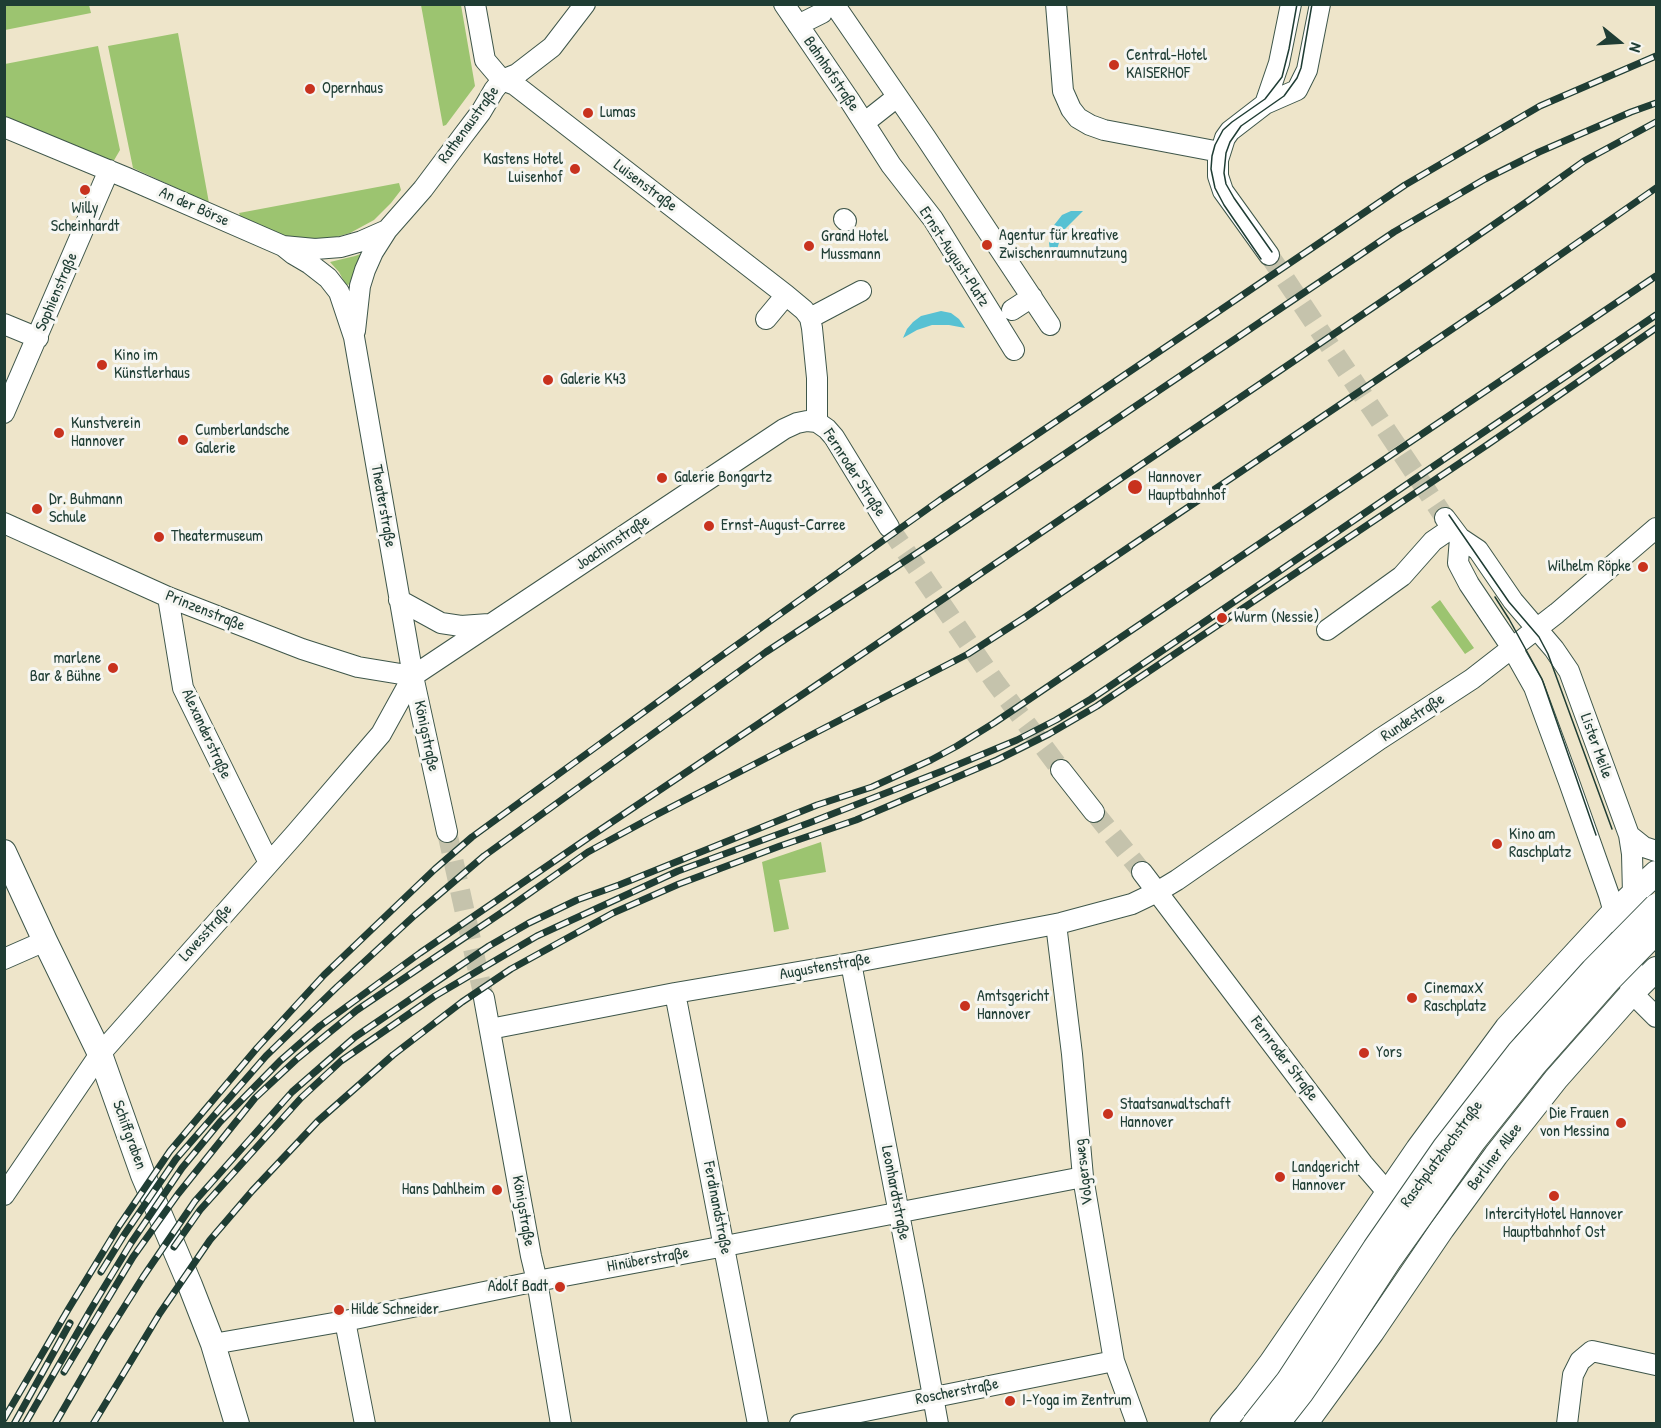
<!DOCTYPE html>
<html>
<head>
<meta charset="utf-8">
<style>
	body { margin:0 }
	#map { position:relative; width:1661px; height:1428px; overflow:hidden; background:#eee5ca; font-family:"Patrick Hand",sans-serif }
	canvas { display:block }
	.frame { position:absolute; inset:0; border:6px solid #1f3d34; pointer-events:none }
	.north { position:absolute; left:1589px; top:12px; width:60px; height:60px; -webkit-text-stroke:4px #f6f6f2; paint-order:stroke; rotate:108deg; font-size:16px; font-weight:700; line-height:24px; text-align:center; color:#1f3d34 }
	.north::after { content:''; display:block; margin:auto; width:21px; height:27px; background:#1f3d34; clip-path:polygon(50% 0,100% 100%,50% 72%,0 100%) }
</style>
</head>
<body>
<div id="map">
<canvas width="1661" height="1428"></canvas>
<div class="frame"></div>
<div class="north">N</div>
</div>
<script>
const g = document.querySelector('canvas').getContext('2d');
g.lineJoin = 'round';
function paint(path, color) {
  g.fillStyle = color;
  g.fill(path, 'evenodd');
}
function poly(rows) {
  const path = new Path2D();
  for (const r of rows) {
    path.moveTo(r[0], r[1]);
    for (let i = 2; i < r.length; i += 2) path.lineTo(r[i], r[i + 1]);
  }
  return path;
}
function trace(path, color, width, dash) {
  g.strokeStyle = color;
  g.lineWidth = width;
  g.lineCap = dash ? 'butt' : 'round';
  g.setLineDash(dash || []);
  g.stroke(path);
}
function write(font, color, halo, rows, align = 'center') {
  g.font = font + ' "Patrick Hand",sans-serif';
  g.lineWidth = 6;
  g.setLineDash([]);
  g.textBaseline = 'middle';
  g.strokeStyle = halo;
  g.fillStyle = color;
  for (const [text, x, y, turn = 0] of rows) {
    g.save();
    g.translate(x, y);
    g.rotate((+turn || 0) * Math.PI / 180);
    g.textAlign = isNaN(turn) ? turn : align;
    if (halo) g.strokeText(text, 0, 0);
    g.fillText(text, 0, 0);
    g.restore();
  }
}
paint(poly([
	[5,4,89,5,91,13,5,30],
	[421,5,461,5,475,86,446,125,443,126],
	[178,33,209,203,133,168,108,46],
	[98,46,120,150,109,169,5,126,5,64],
	[399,183,401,190,391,203,374,220,350,233,329,239,307,239,280,235,241,218,239,213],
	[366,252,353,284,346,285,339,272,330,262,355,256],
	[1440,600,1474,648,1465,654,1431,607],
	[821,842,826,872,779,880,789,929,774,932,762,862]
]), '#9cc470');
paint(poly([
	[1071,211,1083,211,1065,229,1060,239,1055,257,1050,251,1049,243,1051,229,1062,215],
	[941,311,951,313,959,319,965,328,949,325,932,325,917,330,903,338,907,329,913,322,921,316]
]), '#57c1d3');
trace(poly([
	[1269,255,1445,518],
	[889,527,995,682,1061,770],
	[1094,812,1142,872],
	[447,832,484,998]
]), '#c5c3ac', 20, [20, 10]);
const minor = poly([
	[475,4,485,60,502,80,515,85,786,295,804,310,810,318,812,328,817,378,817,422],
	[784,4,850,101,891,165,933,219,1014,350],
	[834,4,926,138,1050,325],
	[1056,4,1063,91,1071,109,1078,118,1090,125,1104,130,1220,152],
	[798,25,822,13],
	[1265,104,1279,63,1291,4],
	[864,123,897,97],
	[4,127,127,178,283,246,315,249,341,247,362,241,387,230],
	[844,219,846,221],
	[283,246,293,254,310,264,328,278,339,292,354,337,413,676,447,832],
	[1269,255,1223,191,1218,176,1218,160,1225,138,1230,131,1265,104,1297,90,1307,70,1320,4],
	[1012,310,1032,297],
	[810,318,861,291],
	[766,319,786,295],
	[4,324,38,338],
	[355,331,360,286,365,270,373,252,387,230,423,189,462,137,481,112,494,90,502,80,517,74,552,47,585,4],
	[4,413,109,170],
	[1445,518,1460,538,1478,550,1513,601,1554,649,1569,671,1629,835,1632,854,1633,894,1632,993],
	[4,523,168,597,302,649,358,667,413,676],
	[1460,538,1458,563,1469,584,1512,648,1534,687,1569,782,1609,895,1617,923],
	[168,597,183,688,269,863],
	[399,600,441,623,461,626,489,624],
	[1327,630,1402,576,1433,541,1452,528],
	[1061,770,1094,812],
	[1629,835,1644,847,1656,851],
	[1142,872,1363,1164,1388,1193,1398,1200],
	[1056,924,1072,1054,1083,1177,1114,1361,1137,1424],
	[4,959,45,941],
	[851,963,914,1292,938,1424],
	[1629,981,1632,993,1656,1017],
	[675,993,758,1424],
	[484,998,531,1256,537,1281,561,1424],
	[490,1029,675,993,851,963,1061,923,1132,904,1157,892,1177,880,1380,739,1472,679,1557,613,1656,528],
	[4,1195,100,1054,295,834,381,734,413,676,784,429,797,423,807,421,817,422,827,429,834,437,889,527],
	[345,1321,365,1424],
	[213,1344,345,1321,537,1281,725,1246,1083,1177],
	[800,1424,1114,1361],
	[1567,1424,1573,1375,1580,1361,1592,1351,1656,1365]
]);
const major = poly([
	[4,852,45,941,100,1054,143,1175,190,1285,213,1344,237,1424],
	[1222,1424,1246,1396,1271,1363,1418,1149,1507,1028,1614,912,1656,873],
	[1305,1424,1372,1332,1442,1229,1496,1155,1556,1079,1632,993,1656,969]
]);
trace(minor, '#3e564a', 22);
trace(major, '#3e564a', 26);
trace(minor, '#fff', 20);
trace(major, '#fff', 24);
trace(poly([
	[1272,252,1234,198,1226,184,1224,173,1226,153,1230,142,1241,126,1284,96,1297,78,1301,68,1312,4],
	[1261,259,1224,205,1215,188,1211,169,1212,156,1215,145,1223,130,1232,122,1265,99,1282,77,1289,49,1297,4],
	[1449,515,1509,602,1539,637,1548,654,1612,829],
	[1495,597,1509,619,1542,679,1596,835]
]), '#1f3d34', 1.5);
const rail = poly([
	[174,1247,200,1210,301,1098,341,1061,435,996,537,936,678,871,809,823,945,770,1017,740,1056,720,1091,699,1656,315],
	[101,1272,124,1235,176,1159,266,1056,337,987,415,915,484,856,766,652,934,542,1394,232,1485,179,1539,152,1631,112,1656,103],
	[64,1372,133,1257,178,1194,255,1098,298,1058,357,1010,507,909,588,852,656,815,968,654,1024,618,1504,294,1656,188],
	[4,1419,69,1308,119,1226,170,1151,257,1048,324,975,435,869,472,837,710,664,940,500,1405,185,1540,106,1656,56],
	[14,1424,70,1323],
	[25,1424,91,1309,131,1243,182,1168,220,1122,280,1061,320,1026,420,953,588,838,809,690,1406,285,1528,201,1584,161,1656,122],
	[55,1424,104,1339,143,1277,195,1201,292,1092,355,1037,489,946,529,923,577,900,619,885,817,805,872,787,931,760,957,746,994,723,1656,276],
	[93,1424,160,1313,210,1240,252,1191,318,1121,393,1055,462,1002,511,969,613,913,679,884,780,846,856,820,997,760,1049,734,1097,706,1487,445,1656,328]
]);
trace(rail, '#1f3d34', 7);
trace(rail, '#f6f6f2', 4.5, [14]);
const majorBridge = poly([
	[1254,1424,1288,1381,1375,1248,1445,1147,1519,1052,1593,970,1656,906],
	[1277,1424,1302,1392,1328,1354,1390,1259,1473,1142,1535,1064,1609,980,1656,932]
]);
trace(majorBridge, '#3e564a', 26, []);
trace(majorBridge, '#fff', 24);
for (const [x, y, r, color] of [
	[1114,65,6,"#c8321e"],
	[310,89,6,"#c8321e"],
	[588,113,6,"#c8321e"],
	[575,169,6,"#c8321e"],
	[85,190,6,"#c8321e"],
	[987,245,6,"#c8321e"],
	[809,246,6,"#c8321e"],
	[102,365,6,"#c8321e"],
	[548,380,6,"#c8321e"],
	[59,433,6,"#c8321e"],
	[183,440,6,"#c8321e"],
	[662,478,6,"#c8321e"],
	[1135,487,8,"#c8321e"],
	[37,509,6,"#c8321e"],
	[709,526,6,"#c8321e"],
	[159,537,6,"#c8321e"],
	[1643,567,6,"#c8321e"],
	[1222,618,6,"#c8321e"],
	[113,668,6,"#c8321e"],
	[1497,844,6,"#c8321e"],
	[1412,998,6,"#c8321e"],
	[965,1006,6,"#c8321e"],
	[1364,1053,6,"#c8321e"],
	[1108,1114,6,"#c8321e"],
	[1621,1123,6,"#c8321e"],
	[1280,1177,6,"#c8321e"],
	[497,1190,6,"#c8321e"],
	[1554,1196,6,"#c8321e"],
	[560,1287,6,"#c8321e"],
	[339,1310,6,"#c8321e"],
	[1010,1401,6,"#c8321e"]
]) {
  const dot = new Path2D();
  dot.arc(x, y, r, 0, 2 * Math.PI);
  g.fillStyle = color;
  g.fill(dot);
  trace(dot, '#f6f6f2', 2);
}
write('16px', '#1f3d34', '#f6f6f2', [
	["Central-Hotel",1126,56],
	["KAISERHOF",1126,74],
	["Opernhaus",322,89],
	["Lumas",600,113],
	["Kastens Hotel",563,160,"right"],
	["Luisenhof",563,178,"right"],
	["Willy",85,209,"center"],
	["Scheinhardt",85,227,"center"],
	["Agentur für kreative",999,236],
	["Zwischenraumnutzung",999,254],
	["Grand Hotel",821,237],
	["Mussmann",821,255],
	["Kino im",114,356],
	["Künstlerhaus",114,374],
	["Galerie K43",560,380],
	["Kunstverein",71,424],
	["Hannover",71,442],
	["Cumberlandsche",195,431],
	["Galerie",195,449],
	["Galerie Bongartz",674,478],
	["Hannover",1148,478],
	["Hauptbahnhof",1148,496],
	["Dr. Buhmann",49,500],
	["Schule",49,518],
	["Ernst-August-Carree",721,526],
	["Theatermuseum",171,537],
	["Wilhelm Röpke",1631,567,"right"],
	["Wurm (Nessie)",1234,618],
	["marlene",101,659,"right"],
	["Bar & Bühne",101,677,"right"],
	["Kino am",1509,835],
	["Raschplatz",1509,853],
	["CinemaxX",1424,989],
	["Raschplatz",1424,1007],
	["Amtsgericht",977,997],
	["Hannover",977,1015],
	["Yors",1376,1053],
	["Staatsanwaltschaft",1120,1105],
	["Hannover",1120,1123],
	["Die Frauen",1609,1114,"right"],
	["von Messina",1609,1132,"right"],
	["Landgericht",1292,1168],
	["Hannover",1292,1186],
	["Hans Dahlheim",485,1190,"right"],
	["IntercityHotel Hannover",1554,1215,"center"],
	["Hauptbahnhof Ost",1554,1233,"center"],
	["Adolf Badt",548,1287,"right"],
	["Hilde Schneider",351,1310],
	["I-Yoga im Zentrum",1022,1401]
], 'left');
write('16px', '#1f3d34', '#f6f6f2', [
	["Bahnhofstraße",831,74,56],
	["Rathenaustraße",469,125,-54],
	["Luisenstraße",645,186,37],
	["An der Börse",194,207,24],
	["Ernst-August-Platz",954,257,57],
	["Sophienstraße",57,292,-67],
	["Fernroder Straße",854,473,57],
	["Theaterstraße",383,506,80],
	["Joachimstraße",613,543,-34],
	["Prinzenstraße",205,611,22],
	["Rundestraße",1413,718,-34],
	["Alexanderstraße",206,734,65],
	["Königstraße",426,736,78],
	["Lister Meile",1596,746,70],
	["Lavesstraße",206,933,-48],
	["Augustenstraße",825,967,-10],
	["Fernroder Straße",1284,1059,53],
	["Schiffgraben",129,1135,70],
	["Raschplatzhochstraße",1442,1154,-54],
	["Berliner Allee",1495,1157,-53],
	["Volgersweg",1084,1172,-97],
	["Leonhardtstraße",895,1193,79],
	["Ferdinandstraße",717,1208,79],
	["Königstraße",523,1211,80],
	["Hinüberstraße",648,1260,-10],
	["Roscherstraße",957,1392,-11]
]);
</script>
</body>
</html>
